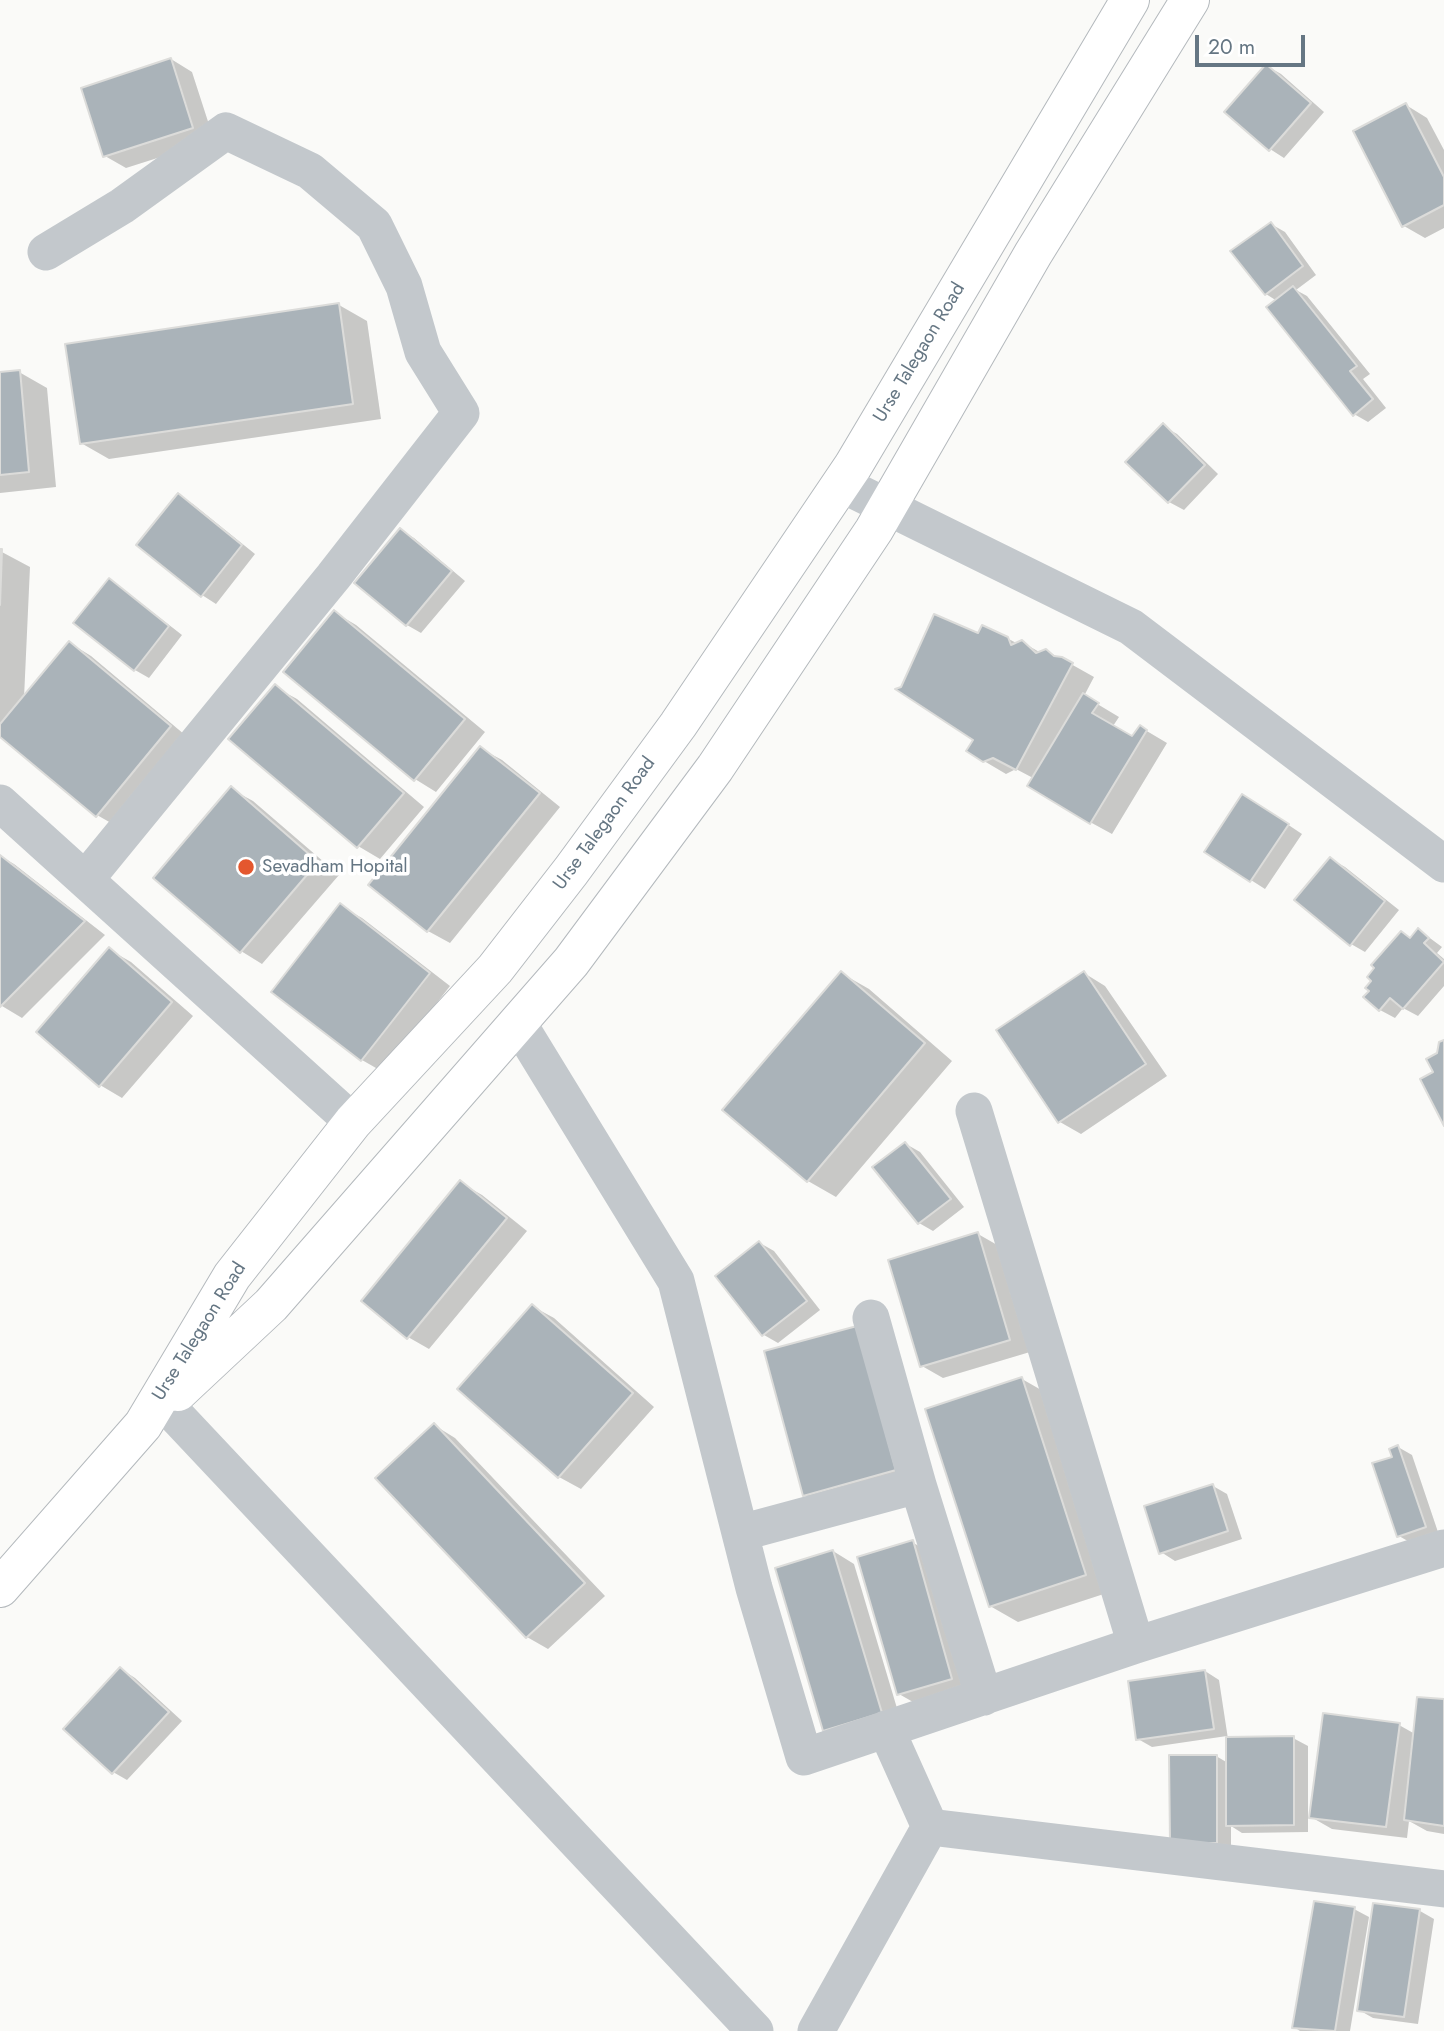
<!DOCTYPE html>
<html>
<head>
<meta charset="utf-8">
<style>
	body { margin:0 }
	#map { position:relative; width:1444px; height:2031px; overflow:hidden; background:#fafaf8; font-family:Jost,sans-serif }
	canvas { display:block }
	.scale { position:absolute; left:1195px; top:35px; width:110px; height:32px; box-sizing:border-box; border:4px solid #657683; border-top:0; padding-left:9px; font-size:21px; line-height:24px; white-space:nowrap; color:#657683; -webkit-text-stroke:5px #fff; paint-order:stroke }
</style>
</head>
<body>
<div id="map">
<canvas width="1444" height="2031"></canvas>
<div class="scale">20 m</div>
</div>
<script>
const g = document.querySelector('canvas').getContext('2d');
g.lineJoin = 'round';
function paint(path, color) {
  g.fillStyle = color;
  g.fill(path, 'evenodd');
}
function poly(rows) {
  const path = new Path2D();
  for (const r of rows) {
    path.moveTo(r[0], r[1]);
    for (let i = 2; i < r.length; i += 2) path.lineTo(r[i], r[i + 1]);
  }
  return path;
}
function trace(path, color, width, dash) {
  g.strokeStyle = color;
  g.lineWidth = width;
  g.lineCap = dash ? 'butt' : 'round';
  g.setLineDash(dash || []);
  g.stroke(path);
}
function write(font, color, halo, rows, align = 'center') {
  g.font = font + ' Jost,sans-serif';
  g.lineWidth = 7;
  g.setLineDash([]);
  g.textBaseline = 'middle';
  g.strokeStyle = halo;
  g.fillStyle = color;
  for (const [text, x, y, turn = 0] of rows) {
    g.save();
    g.translate(x, y);
    g.rotate((+turn || 0) * Math.PI / 180);
    g.textAlign = isNaN(turn) ? turn : align;
    if (halo) g.strokeText(text, 0, 0);
    g.fillText(text, 0, 0);
    g.restore();
  }
}
paint(poly([
	[171,59,192,72,214,140,126,168,105,156],
	[1267,66,1281,74,1324,112,1284,158,1270,149],
	[1406,105,1427,118,1444,150,1444,228,1425,238,1404,226],
	[1271,224,1285,232,1316,275,1296,290,1307,296,1370,374,1363,379,1386,408,1368,422,1354,414,1277,301,1266,294],
	[339,305,367,321,381,419,109,459,81,443],
	[19,372,47,388,56,487,0,493,0,374],
	[1163,426,1177,434,1218,474,1184,510,1169,502,1128,462],
	[178,496,193,504,255,554,216,604,202,595],
	[400,530,414,538,465,581,421,633,407,625],
	[0,551,30,567,24,698,70,643,91,656,191,740,118,827,97,815,0,735],
	[109,580,123,589,182,635,149,678,135,670],
	[334,612,356,625,485,732,436,792,415,779],
	[979,636,1007,638,1018,644,1022,642,1041,653,1046,651,1062,659,1094,677,1084,696,1119,717,1113,726,1133,739,1140,727,1167,743,1112,834,1090,822,1033,778,1016,769,1006,774,984,761,976,740],
	[275,687,297,699,424,807,380,859,358,846],
	[480,748,502,760,560,807,450,943,428,931,370,884],
	[231,789,253,801,339,875,262,964,241,951],
	[1257,804,1302,834,1265,889,1207,852],
	[0,856,14,864,105,935,22,1018,2,1006],
	[1331,859,1345,867,1399,910,1365,952,1351,944],
	[341,906,362,918,450,986,383,1072,362,1060],
	[1419,930,1442,947,1437,953,1444,959,1444,986,1418,1016,1403,1008,1395,1018,1380,1010,1366,997,1401,933,1411,939],
	[110,950,131,962,193,1016,122,1098,100,1085],
	[841,973,869,989,952,1061,836,1197,808,1181,725,1110],
	[1084,973,1105,986,1167,1076,1081,1134,1060,1122],
	[906,1144,920,1152,964,1207,933,1231,919,1223],
	[461,1183,482,1195,527,1231,429,1349,408,1337],
	[978,1234,999,1246,1030,1352,943,1378,922,1366],
	[760,1243,774,1251,820,1310,778,1343,764,1335],
	[532,1306,554,1318,654,1407,581,1489,559,1477,459,1389],
	[766,1353,917,1482,826,1507,804,1494],
	[1022,1379,1050,1395,1113,1591,1018,1622,990,1606],
	[434,1425,455,1438,605,1596,548,1649,527,1637],
	[1398,1447,1412,1455,1439,1535,1413,1544,1399,1536],
	[1213,1486,1227,1494,1242,1539,1175,1561,1161,1552],
	[912,1542,934,1555,973,1691,920,1706,899,1694],
	[833,1551,854,1564,902,1725,846,1742,825,1730],
	[121,1669,135,1678,182,1721,127,1780,113,1772],
	[1205,1671,1219,1680,1228,1739,1293,1738,1308,1746,1308,1832,1242,1833,1231,1826,1231,1850,1186,1851,1216,1756,1228,1763,1227,1736,1152,1747,1138,1739],
	[1444,1701,1444,1834,1427,1831,1409,1821,1407,1838,1332,1829,1311,1817,1399,1725,1415,1734],
	[1354,1909,1369,1917,1350,2031,1300,2031,1294,2027],
	[1420,1911,1434,1919,1418,2024,1373,2018,1359,2010]
]), '#0003');
const building = poly([
	[171,58,193,128,103,157,81,88,171,58],
	[1266,64,1311,103,1269,151,1224,112,1266,64],
	[1406,103,1444,177,1444,205,1402,227,1353,131,1406,103],
	[1271,222,1303,266,1265,295,1230,251,1271,222],
	[1293,286,1357,366,1350,371,1373,399,1353,416,1266,307,1293,286],
	[339,303,353,404,80,444,65,344,339,303],
	[20,370,29,472,0,475,0,372,20,370],
	[1163,423,1205,465,1168,503,1125,462,1163,423],
	[178,493,242,545,201,597,136,545,178,493],
	[400,528,452,571,406,626,354,583,400,528],
	[0,549,2,549,0,605,0,549],
	[109,578,169,626,134,671,73,623,109,578],
	[334,610,465,719,414,781,283,672,334,610],
	[934,614,978,633,982,625,1008,637,1011,645,1022,640,1036,653,1046,649,1054,656,1062,657,1073,663,1016,770,993,758,983,762,966,751,973,740,895,689,901,687,934,614],
	[69,641,171,726,96,817,0,737,0,724,69,641],
	[275,684,404,793,357,848,228,739,275,684],
	[1083,693,1099,703,1092,713,1132,736,1140,725,1147,730,1090,824,1027,786,1083,693],
	[480,746,540,793,427,932,368,885,480,746],
	[231,786,318,862,240,953,153,878,231,786],
	[1242,794,1289,824,1250,882,1204,852,1242,794],
	[0,855,85,921,0,1007,0,855],
	[1330,857,1385,901,1350,946,1294,900,1330,857],
	[340,903,430,973,361,1061,271,992,340,903],
	[1418,928,1429,938,1424,943,1444,962,1403,1009,1390,998,1379,1011,1363,997,1369,991,1365,988,1371,981,1367,977,1374,968,1371,965,1401,931,1410,938,1418,928],
	[109,947,172,1002,99,1087,36,1032,109,947],
	[841,971,925,1043,807,1182,722,1110,841,971],
	[1084,971,1146,1064,1058,1123,996,1030,1084,971],
	[1444,1040,1444,1126,1420,1079,1433,1072,1426,1059,1437,1053,1439,1042,1444,1040],
	[905,1142,951,1199,918,1224,872,1167,905,1142],
	[460,1180,507,1218,407,1339,361,1301,460,1180],
	[978,1232,1010,1340,920,1367,888,1260,978,1232],
	[759,1241,807,1301,762,1336,715,1276,759,1241],
	[532,1304,633,1393,558,1478,457,1389,532,1304],
	[857,1326,896,1470,803,1496,764,1351,857,1326],
	[1022,1377,1086,1575,989,1607,925,1409,1022,1377],
	[434,1423,585,1583,526,1638,375,1478,434,1423],
	[1398,1445,1426,1527,1397,1537,1372,1463,1392,1457,1389,1449,1398,1445],
	[1213,1484,1228,1531,1159,1554,1144,1506,1213,1484],
	[913,1540,952,1679,897,1695,857,1557,913,1540],
	[833,1550,882,1713,823,1731,775,1568,833,1550],
	[120,1667,169,1712,112,1774,63,1729,120,1667],
	[1205,1670,1214,1729,1136,1740,1128,1681,1205,1670],
	[1417,1697,1444,1699,1444,1826,1404,1820,1417,1697],
	[1323,1713,1400,1723,1386,1827,1309,1818,1323,1713],
	[1294,1736,1294,1825,1226,1826,1226,1737,1294,1736],
	[1169,1755,1217,1755,1217,1843,1170,1843,1169,1755],
	[1314,1901,1355,1907,1335,2031,1292,2028,1314,1901],
	[1373,1903,1420,1909,1404,2017,1357,2011,1373,1903]
]);
paint(building, '#aab3b9');
trace(building, '#dcdcda', 2);
const trunk = poly([
	[178,1392,271,1305,571,962,715,768,874,530,1033,254,1190,0],
	[0,1588,143,1425,232,1276,353,1122,495,969,571,871,678,725,853,466,1130,0]
]);
trace(trunk, '#b4b9bd', 40);
trace(poly([
	[46,252,122,206,226,131,310,171,374,225,404,286,423,352,461,413,333,577,85,880],
	[841,484,1131,627,1444,864],
	[0,803,353,1122],
	[518,1023,676,1281,754,1588,804,1757,1136,1645,1444,1548],
	[974,1111,1136,1645],
	[871,1318,918,1485],
	[165,1404,755,2031],
	[740,1533,918,1485,984,1697],
	[886,1729,930,1827,1444,1889],
	[816,2031,930,1827]
]), '#c3c8cc', 37);
trace(trunk, '#fff', 38);
for (const [x, y, r, color] of [
	[246,867,9,"#e4572e"]
]) {
  const dot = new Path2D();
  dot.arc(x, y, r, 0, 2 * Math.PI);
  g.fillStyle = color;
  g.fill(dot);
  trace(dot, '#fff', 2.5);
}
write('19px', '#657683', '#fff', [
	["Urse Talegaon Road",920,353,-59],
	["Urse Talegaon Road",605,824,-54],
	["Urse Talegaon Road",200,1332,-58]
]);
write('19px', '#657683', '#fff', [
	["Sevadham Hopital",262,867]
], 'left');
</script>
</body>
</html>
